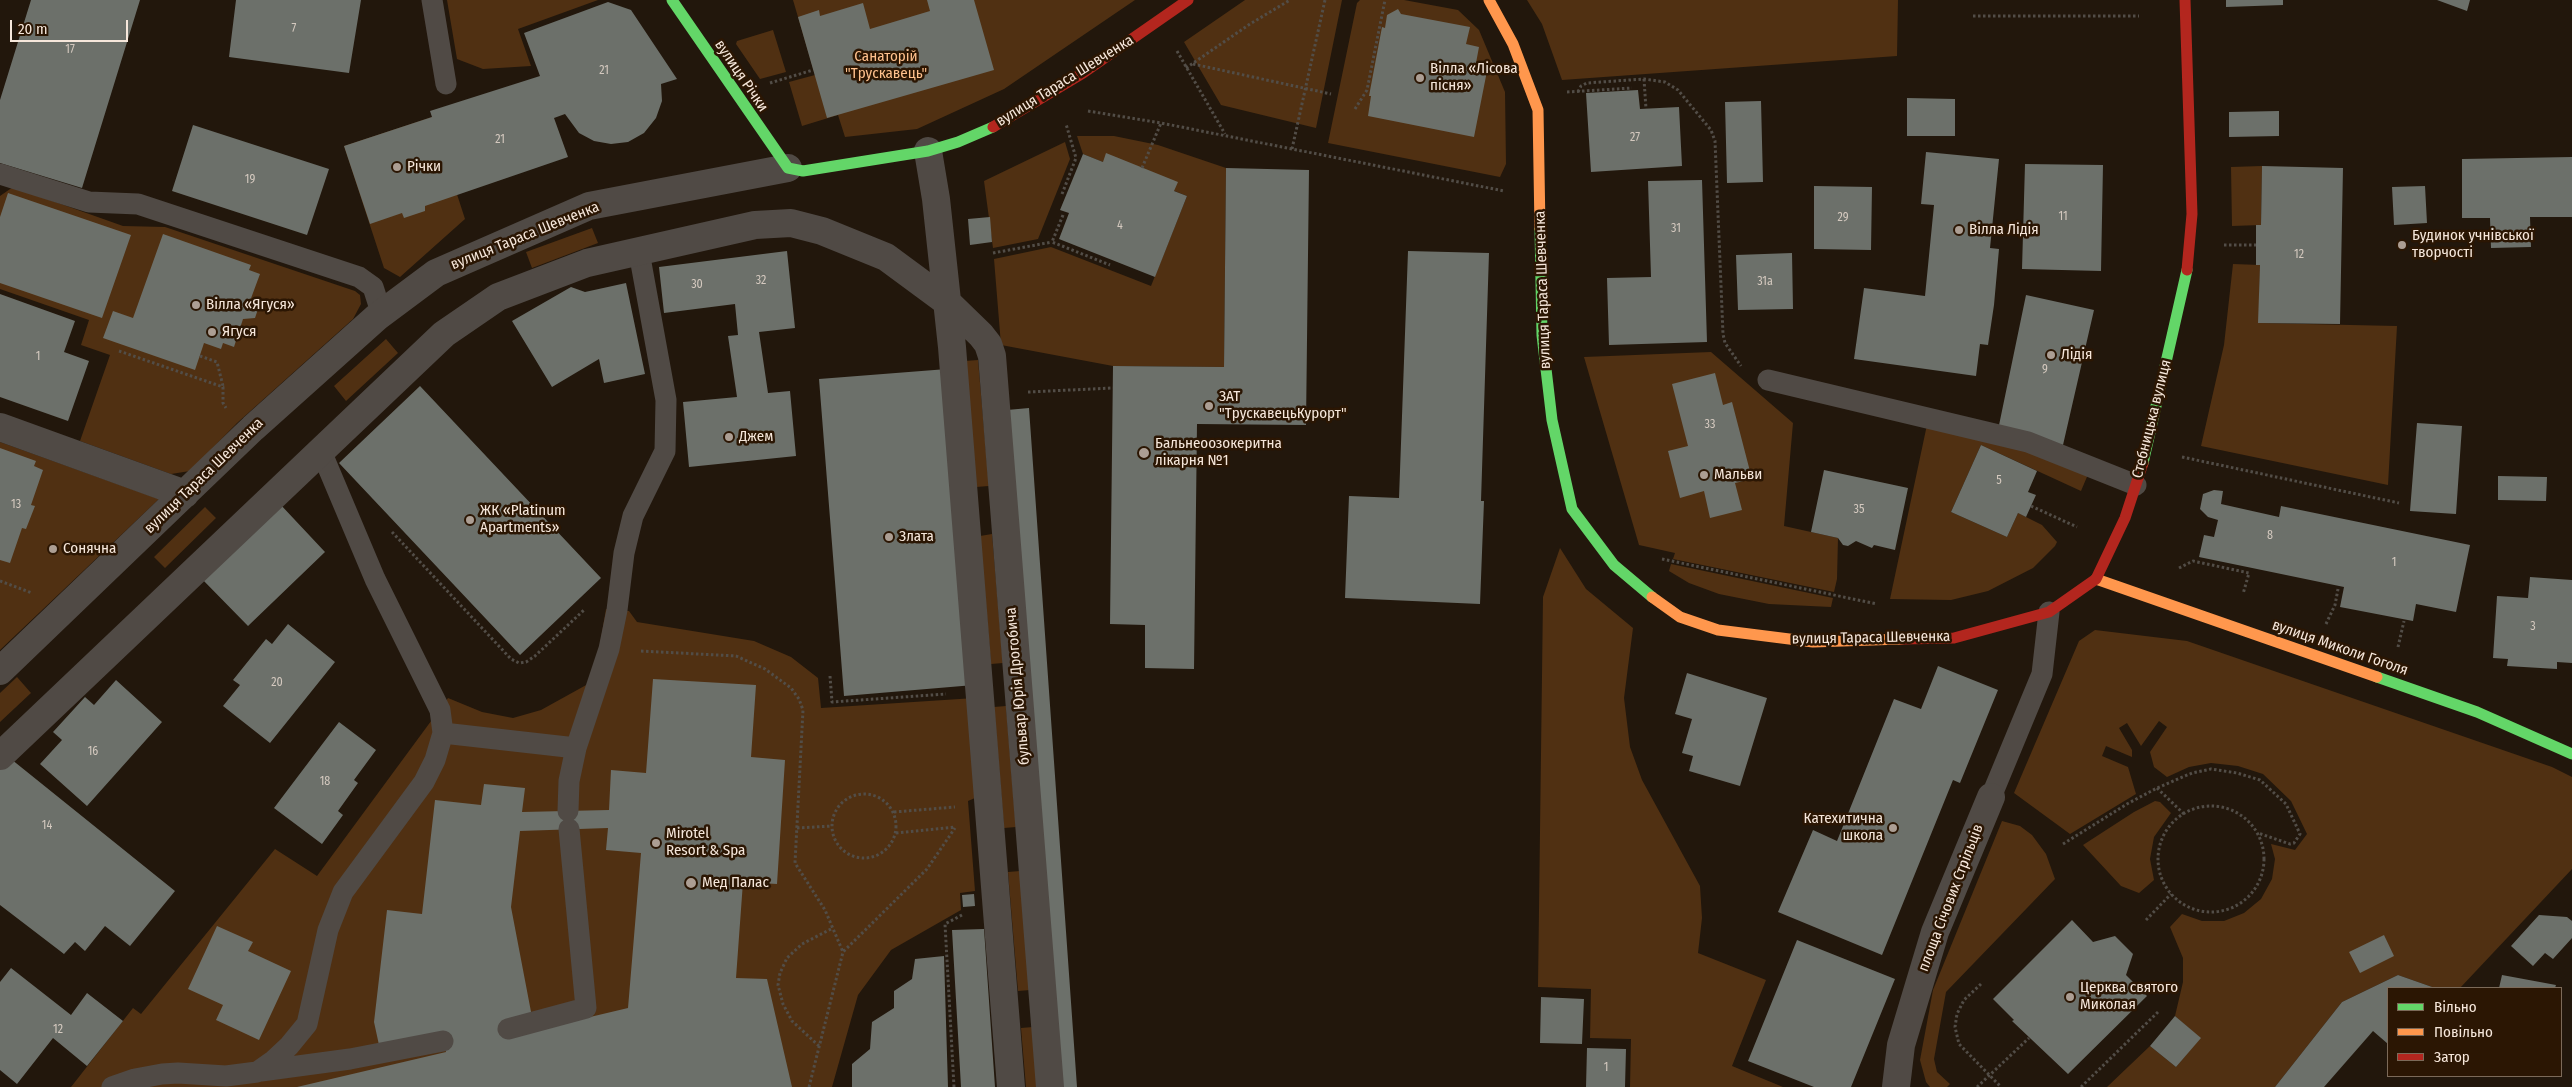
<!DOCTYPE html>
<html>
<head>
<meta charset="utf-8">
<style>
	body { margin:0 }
	#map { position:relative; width:2572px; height:1087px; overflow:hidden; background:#22170c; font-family:"Fira Sans Condensed",sans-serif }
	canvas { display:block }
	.legend { position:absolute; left:2387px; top:987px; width:175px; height:90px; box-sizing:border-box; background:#2b1603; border:1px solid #7c6a59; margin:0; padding:6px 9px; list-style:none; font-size:15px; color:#f6e7db }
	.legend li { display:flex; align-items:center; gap:10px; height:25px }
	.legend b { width:25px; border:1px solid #7c6a59 }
	.scale { position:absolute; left:10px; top:20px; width:118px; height:22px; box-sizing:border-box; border:2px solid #f6e7db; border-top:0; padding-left:6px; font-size:15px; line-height:18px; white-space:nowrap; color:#f6e7db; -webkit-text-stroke:4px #2b1603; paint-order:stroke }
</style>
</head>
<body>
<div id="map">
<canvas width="2572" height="1087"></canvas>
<ul class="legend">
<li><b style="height:6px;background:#63d668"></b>Вільно</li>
<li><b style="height:6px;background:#ff974d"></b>Повільно</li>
<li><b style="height:6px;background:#b3261e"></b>Затор</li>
</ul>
<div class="scale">20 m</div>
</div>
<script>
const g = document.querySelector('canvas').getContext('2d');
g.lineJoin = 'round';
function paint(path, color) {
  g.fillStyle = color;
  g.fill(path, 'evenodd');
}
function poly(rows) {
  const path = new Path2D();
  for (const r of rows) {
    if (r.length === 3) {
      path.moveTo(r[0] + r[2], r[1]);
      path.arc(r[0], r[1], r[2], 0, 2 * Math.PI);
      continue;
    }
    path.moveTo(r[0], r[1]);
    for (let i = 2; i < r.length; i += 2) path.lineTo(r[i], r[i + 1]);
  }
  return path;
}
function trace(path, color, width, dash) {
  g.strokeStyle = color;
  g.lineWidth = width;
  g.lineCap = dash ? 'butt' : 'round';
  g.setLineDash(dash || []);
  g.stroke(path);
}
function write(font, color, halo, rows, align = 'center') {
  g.font = font + ' "Fira Sans Condensed",sans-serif';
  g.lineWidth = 5;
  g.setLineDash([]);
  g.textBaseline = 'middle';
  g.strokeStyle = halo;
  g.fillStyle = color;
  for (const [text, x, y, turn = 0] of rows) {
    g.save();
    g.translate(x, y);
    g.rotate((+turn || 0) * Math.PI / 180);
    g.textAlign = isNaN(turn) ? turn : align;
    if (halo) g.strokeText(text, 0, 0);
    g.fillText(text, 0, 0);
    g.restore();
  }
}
paint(poly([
	[447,0,598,0,518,29,531,66,483,69,457,59],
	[793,0,1135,0,1004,89,917,129,845,137,838,115,802,126,789,82,815,75],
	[1245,0,1342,0,1316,128,1221,105,1184,42],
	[1360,0,1404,0,1458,10,1479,30,1505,92,1506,164,1500,177,1328,143,1357,3],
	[1527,0,1898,0,1897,56,1562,80,1542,24],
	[773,30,786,72,760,79,736,44,737,41],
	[432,117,465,219,400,277,384,268,344,146],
	[1077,136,1114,136,1158,145,1226,168,1224,367,1113,366,1001,345,994,259,1051,247,1151,286,1187,196,1083,154],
	[1065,142,1070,159,1038,239,993,248,984,181],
	[2262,166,2261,225,2232,226,2231,167],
	[13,187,123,226,165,227,355,291,360,295,361,304,353,319,237,423,190,471,171,474,80,441,110,355,81,345,89,320,0,289,0,196],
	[592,228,598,243,532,268,526,252],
	[2233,264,2260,265,2259,323,2397,326,2388,485,2201,446,2224,345],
	[386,339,398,353,346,401,334,386],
	[1711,352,1793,423,1784,526,1838,538,1837,579,1834,592,1673,559,1675,553,1639,545,1584,357],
	[978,360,989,486,976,487,965,361],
	[1928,420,2089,472,2081,491,1981,445,1951,512,2007,537,2018,513,2042,525,2057,542,2055,546,2033,568,1988,591,1951,600,1890,599],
	[0,442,159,499,0,650],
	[205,507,216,518,165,568,154,557],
	[992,534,1003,663,991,664,980,536],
	[1560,548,1586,589,1633,628,1624,698,1630,747,1642,780,1700,886,1702,918,1698,953,1766,980,1732,1066,1783,1087,1630,1087,1631,1039,1590,1038,1591,989,1538,987,1543,597],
	[1671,564,1833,598,1831,607,1769,604,1719,594,1689,583,1669,571],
	[606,609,629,611,637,622,754,641,791,657,818,678,821,708,975,698,975,798,968,801,975,891,960,893,961,910,891,950,858,995,832,1087,71,1087,133,1008,141,1014,275,849,317,876,448,698,482,712,513,718,541,710,588,684,600,644],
	[2095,630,2187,641,2552,767,2572,777,2572,869,2460,988,2435,988,2398,975,2342,1002,2275,1087,2107,1087,2150,1046,2176,1067,2200,1038,2175,1016,2183,982,2183,958,2170,927,2182,914,2202,921,2224,921,2244,913,2261,899,2272,879,2275,859,2271,844,2295,850,2307,834,2291,801,2263,774,2238,766,2211,763,2189,767,2167,777,2154,767,2150,752,2167,727,2159,721,2141,746,2127,723,2119,728,2132,750,2132,757,2106,746,2102,756,2128,767,2136,794,2070,834,2014,793,2079,641],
	[17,677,31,693,0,722,0,693],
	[1006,706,1016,827,1004,828,994,707],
	[2155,801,2160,802,2171,813,2154,837,2150,859,2154,880,2139,893,2121,886,2083,845,2134,812],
	[2002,821,2020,826,2032,835,2046,854,2055,879,1946,992,1934,1059,1937,1072,1950,1084,1947,1087,1930,1087,1926,1082,1920,1060,1933,990],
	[1020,871,1030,990,1018,991,1008,872],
	[1033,1027,1037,1087,1026,1087,1021,1028]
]), '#503012');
paint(poly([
	[31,0,140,0,82,188,0,163,0,100],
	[236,0,361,0,349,73,229,57],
	[927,0,974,0,994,70,827,118,798,17,819,10,820,16,863,3,870,29,930,11],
	[2226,0,2283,0,2283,5,2226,7],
	[2437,0,2470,0,2467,11],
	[608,2,631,10,677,79,661,84,662,101,656,118,644,133,628,142,611,144,594,141,579,133,565,114,554,118,568,157,425,206,425,211,404,218,402,213,370,224,344,146,432,117,430,111,540,76,524,33],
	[1398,9,1401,14,1470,27,1466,44,1479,47,1476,63,1488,66,1474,137,1368,116,1371,96,1369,96,1382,27,1385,28,1387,15],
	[1638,90,1640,109,1679,107,1682,166,1591,172,1586,93],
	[1907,98,1955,99,1955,136,1907,136],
	[1761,101,1763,182,1727,183,1725,102],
	[2279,111,2279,136,2229,137,2229,112],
	[193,125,329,169,307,235,172,191],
	[1926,152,1999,159,1990,248,1999,249,1994,305,1988,345,1980,344,1976,376,1854,359,1864,288,1925,296,1934,205,1921,204],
	[1106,153,1178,182,1174,191,1187,196,1155,277,1059,239,1069,213,1060,210,1083,154,1103,162],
	[2572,157,2572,217,2530,217,2531,247,2491,248,2490,218,2462,218,2462,159],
	[2025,164,2103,165,2101,271,2022,269],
	[2262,166,2343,168,2340,324,2258,323,2260,265,2256,265,2256,225,2261,225],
	[1226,168,1309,170,1306,425,1197,424,1194,669,1145,668,1145,625,1110,624,1113,366,1224,367],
	[1702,180,1707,342,1609,345,1607,278,1651,277,1648,181],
	[1814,186,1872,187,1871,250,1814,249],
	[2425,186,2427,223,2394,225,2392,187],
	[8,193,131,235,102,318,0,283,0,217],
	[990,217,992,242,970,245,968,219],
	[163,234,251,265,249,270,260,274,250,301,258,309,255,318,243,319,234,347,223,343,221,349,204,343,195,370,103,338,113,311,133,318],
	[787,251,795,328,759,332,768,393,790,391,796,456,689,467,683,402,737,397,728,336,738,335,735,304,664,313,659,267],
	[1408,251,1489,253,1481,501,1484,501,1480,604,1345,598,1349,496,1399,498],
	[1792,253,1793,309,1738,310,1736,255],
	[626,283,645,374,604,383,599,359,552,387,512,321,571,287,585,292],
	[0,294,75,321,64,352,89,361,68,421,0,397],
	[2026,295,2094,310,2063,445,1998,430],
	[947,369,974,685,844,696,819,379],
	[1715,373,1723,405,1732,402,1752,479,1735,483,1742,510,1710,518,1704,491,1680,498,1668,451,1688,446,1672,384],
	[420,386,601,578,520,655,339,463],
	[1029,408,1077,1087,1058,1087,1007,410],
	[2417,423,2462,426,2456,514,2410,511],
	[1981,445,2037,471,2028,492,2036,495,2026,517,2018,513,2007,537,1951,512],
	[0,448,36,461,34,466,43,470,31,505,35,506,26,529,22,528,10,563,0,560],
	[1824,470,1908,488,1895,550,1874,545,1872,548,1856,541,1848,546,1843,545,1838,538,1811,532],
	[2498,476,2547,477,2546,501,2498,500],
	[2214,490,2223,491,2221,504,2279,517,2281,506,2470,545,2456,612,2416,604,2413,621,2340,607,2344,587,2199,557,2204,535,2214,537,2218,520,2208,517,2200,509,2203,494],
	[279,503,325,552,248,626,201,578],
	[2530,577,2572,580,2572,663,2557,662,2557,669,2507,666,2508,659,2493,658,2497,596,2528,598],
	[288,624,335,662,270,743,223,706,240,685,233,680,266,639,272,644],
	[1938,666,1998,690,1960,783,1953,780,1882,955,1778,912,1813,830,1837,841,1894,699,1921,709],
	[1687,673,1767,698,1740,786,1689,771,1693,756,1682,753,1692,719,1675,714],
	[653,679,756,685,751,757,785,760,777,884,743,882,736,978,767,979,792,1087,297,1087,446,1052,442,1034,379,1045,374,1022,387,910,422,914,435,800,481,805,484,784,525,788,522,812,609,810,611,770,646,773],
	[608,828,606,850,641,853,628,1008,510,1036,532,1017,511,907,520,831],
	[116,680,162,722,87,806,40,764,62,740,53,732,85,697,94,705],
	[339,722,376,750,354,780,358,783,338,811,343,815,322,844,274,808],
	[6,755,175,891,130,946,105,926,85,951,75,942,64,954,0,905,0,761],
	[974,894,975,906,963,907,962,895],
	[2539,915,2567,917,2572,921,2572,938,2553,959,2545,953,2533,966,2511,946],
	[2072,920,2093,942,2115,936,2133,954,2126,975,2147,996,2068,1074,2012,1021,2014,1020,1993,999],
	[217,926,253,942,248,951,291,971,259,1040,216,1020,223,1005,188,989],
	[984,929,995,1087,961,1087,952,930],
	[2384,935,2394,956,2360,973,2349,952],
	[1797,940,1895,979,1851,1087,1814,1087,1748,1061],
	[944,956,948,1087,852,1087,852,1064,870,1049,872,1022,894,1008,894,991,912,979,915,959],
	[11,968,71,1015,87,993,123,1021,87,1066,53,1038,17,1084,0,1070,0,982],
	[2398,975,2435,988,2388,988,2388,1044,2373,1031,2324,1087,2275,1087,2342,1002],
	[2502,975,2556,985,2555,988,2499,988],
	[1541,997,1584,999,1582,1044,1540,1043],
	[2175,1016,2201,1038,2176,1067,2150,1046],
	[1587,1048,1626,1049,1625,1087,1586,1087]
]), '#6c706a');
trace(poly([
	[1973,16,2139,16],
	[1177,51,1225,134],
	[1193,64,1331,94],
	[1186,68,1250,24,1290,0],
	[1644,79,1646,109],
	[770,83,813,70],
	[1567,92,1632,88],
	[1578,92,1581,86,1587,83,1644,79,1665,82,1678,90,1711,130,1715,141,1723,334,1725,343,1741,366],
	[1355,109,1367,90,1385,0],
	[1088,111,1161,123,1504,191],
	[1292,149,1325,0],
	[1142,168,1161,123],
	[1062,194,1076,158,1066,124],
	[1063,215,1052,242,1110,265],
	[2224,245,2256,245],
	[993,253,1052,242],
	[119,351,223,387,223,403,226,408],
	[200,356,217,362,223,386],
	[1028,392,1113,388],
	[2182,457,2399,503],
	[2031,506,2077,527],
	[392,532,511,659,519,663,526,662,535,656,584,610],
	[1662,559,1877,604],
	[2179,568,2193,561,2249,573,2243,594],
	[0,581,32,593],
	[2326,624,2335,605,2338,589],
	[2398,647,2404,621],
	[641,651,736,656,765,669,791,688,799,699,803,710,795,863,825,910,843,952],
	[830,676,832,702,946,694],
	[2157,788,2184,814],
	[864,826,32],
	[2211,859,53],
	[894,812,955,807],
	[797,828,832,826],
	[896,833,955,827],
	[2063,844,2127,804,2157,788,2192,773,2211,769,2237,773,2260,780,2286,804,2300,834,2294,843,2290,844,2258,833],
	[2146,920,2171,894],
	[1981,984,1964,1000,1957,1014,1955,1027,1959,1044,2001,1087],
	[819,1046,792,1021,783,1004,778,985,780,973,787,958,802,944,833,928],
	[809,1087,843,952,927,869,955,828],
	[954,1087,945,924,962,915],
	[1977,1087,2029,1038],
	[2081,1087,2158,1012]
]), '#524d47', 3, [2.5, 2.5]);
trace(poly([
	[432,0,446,84],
	[0,174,89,202,138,204,359,277,373,287,382,315],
	[1768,380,2028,442,2136,485],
	[443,733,576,748],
	[1991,797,2042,674,2049,612],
	[568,811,569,781,576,748,609,649,617,610,624,553,633,516,665,451,666,400,639,252],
	[508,1029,586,1008,569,829],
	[261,1071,350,1059,443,1041],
	[112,1087,135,1079,162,1074,178,1073,226,1076,257,1072,274,1060,289,1046,307,1024,328,930,343,892,424,782,435,760,443,733,440,710,375,579,321,451]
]), '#504a45', 21);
trace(poly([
	[928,151,936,199,952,347,1011,1087],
	[0,427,185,494],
	[0,671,253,428,377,317,436,273,589,206,788,168],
	[0,756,444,334,498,297,587,263,755,225,791,223,822,231,886,257,947,302,981,335,988,344,992,356,1050,1087],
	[1896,1087,1901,1045,1935,932,1991,797]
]), '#504a45', 28);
trace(poly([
	[672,0,788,168,803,171,928,151,958,142,993,127],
	[1540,229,1542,335,1552,420,1572,509,1614,565,1652,597],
	[2143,463,2187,270],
	[2377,677,2477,712,2572,754]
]), '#63d668', 11);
trace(poly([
	[1489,0,1513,44,1538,110,1540,229],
	[2096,579,2377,677],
	[1652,597,1680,617,1718,630,1813,642,1902,639]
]), '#ff974d', 11);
trace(poly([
	[2185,0,2192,214,2187,270],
	[993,127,1083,73,1188,0],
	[1902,639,1954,638,2049,612,2096,579,2125,518,2143,463]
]), '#b3261e', 11);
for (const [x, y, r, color] of [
	[1420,78,5,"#ac9e93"],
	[397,167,5,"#ac9e93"],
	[1959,230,5,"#ac9e93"],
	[2402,245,5,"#ac9e93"],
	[196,305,5,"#ac9e93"],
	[212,332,5,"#ac9e93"],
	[2051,355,5,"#ac9e93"],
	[1209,406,5,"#ac9e93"],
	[729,437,5,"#ac9e93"],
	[1144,453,6,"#ac9e93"],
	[1704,475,5,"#ac9e93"],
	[470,520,5,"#ac9e93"],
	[889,537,5,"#ac9e93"],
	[53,549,5,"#ac9e93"],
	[1893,828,5,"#ac9e93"],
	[656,843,5,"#ac9e93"],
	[691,883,6,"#ac9e93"],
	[2070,997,5,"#ac9e93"]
]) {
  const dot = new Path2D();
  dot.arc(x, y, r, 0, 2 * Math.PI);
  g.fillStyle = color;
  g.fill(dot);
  trace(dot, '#2b1603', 2);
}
write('12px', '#d4c9bf', null, [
	["7",294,29],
	["17",70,50],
	["21",604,71],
	["27",1635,138],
	["21",500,140],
	["19",250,180],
	["11",2063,217],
	["29",1843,218],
	["4",1120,226],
	["31",1676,229],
	["12",2299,255],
	["32",761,281],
	["31а",1765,282],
	["30",697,285],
	["1",38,357],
	["9",2045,370],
	["33",1710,425],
	["5",1999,481],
	["13",16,505],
	["35",1859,510],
	["8",2270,536],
	["1",2394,563],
	["3",2533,627],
	["20",277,683],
	["16",93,752],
	["18",325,782],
	["14",47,826],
	["12",58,1030],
	["1",1606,1068]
]);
write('15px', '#ffc18d', '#2b1603', [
	["Санаторій",886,57],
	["\"Трускавець\"",886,74]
]);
write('15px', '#f6e7db', '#2b1603', [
	["Вілла «Лісова",1430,69],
	["пісня»",1430,86],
	["Річки",407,167],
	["Вілла Лідія",1969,230],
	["Будинок учнівської",2412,236],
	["творчості",2412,253],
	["Вілла «Ягуся»",206,305],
	["Ягуся",222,332],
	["Лідія",2061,355],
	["ЗАТ",1219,397],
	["\"ТрускавецьКурорт\"",1219,414],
	["Джем",739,437],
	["Бальнеоозокеритна",1155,444],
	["лікарня №1",1155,461],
	["Мальви",1714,475],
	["ЖК «Platinum",480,511],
	["Apartments»",480,528],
	["Злата",899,537],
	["Сонячна",63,549],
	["Катехитична",1883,819,"right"],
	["школа",1883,836,"right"],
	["Mirotel",666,834],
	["Resort & Spa",666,851],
	["Мед Палас",702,883],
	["Церква святого",2080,988],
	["Миколая",2080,1005]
], 'left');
write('15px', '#f6e7db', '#2b1603', [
	["вулиця Річки",741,76,56],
	["вулиця Тараса Шевченка",1065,81,-32],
	["вулиця Тараса Шевченка",525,236,-22],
	["вулиця Тараса Шевченка",1543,290,-92],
	["Стебницька вулиця",2152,419,-76],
	["вулиця Тараса Шевченка",204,476,-44],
	["вулиця Тараса Шевченка",1871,638,-1],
	["вулиця Миколи Гоголя",2340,648,19],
	["бульвар Юрія Дрогобича",1018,686,-95],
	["площа Січових Стрільців",1951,898,-69]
]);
</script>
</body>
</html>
